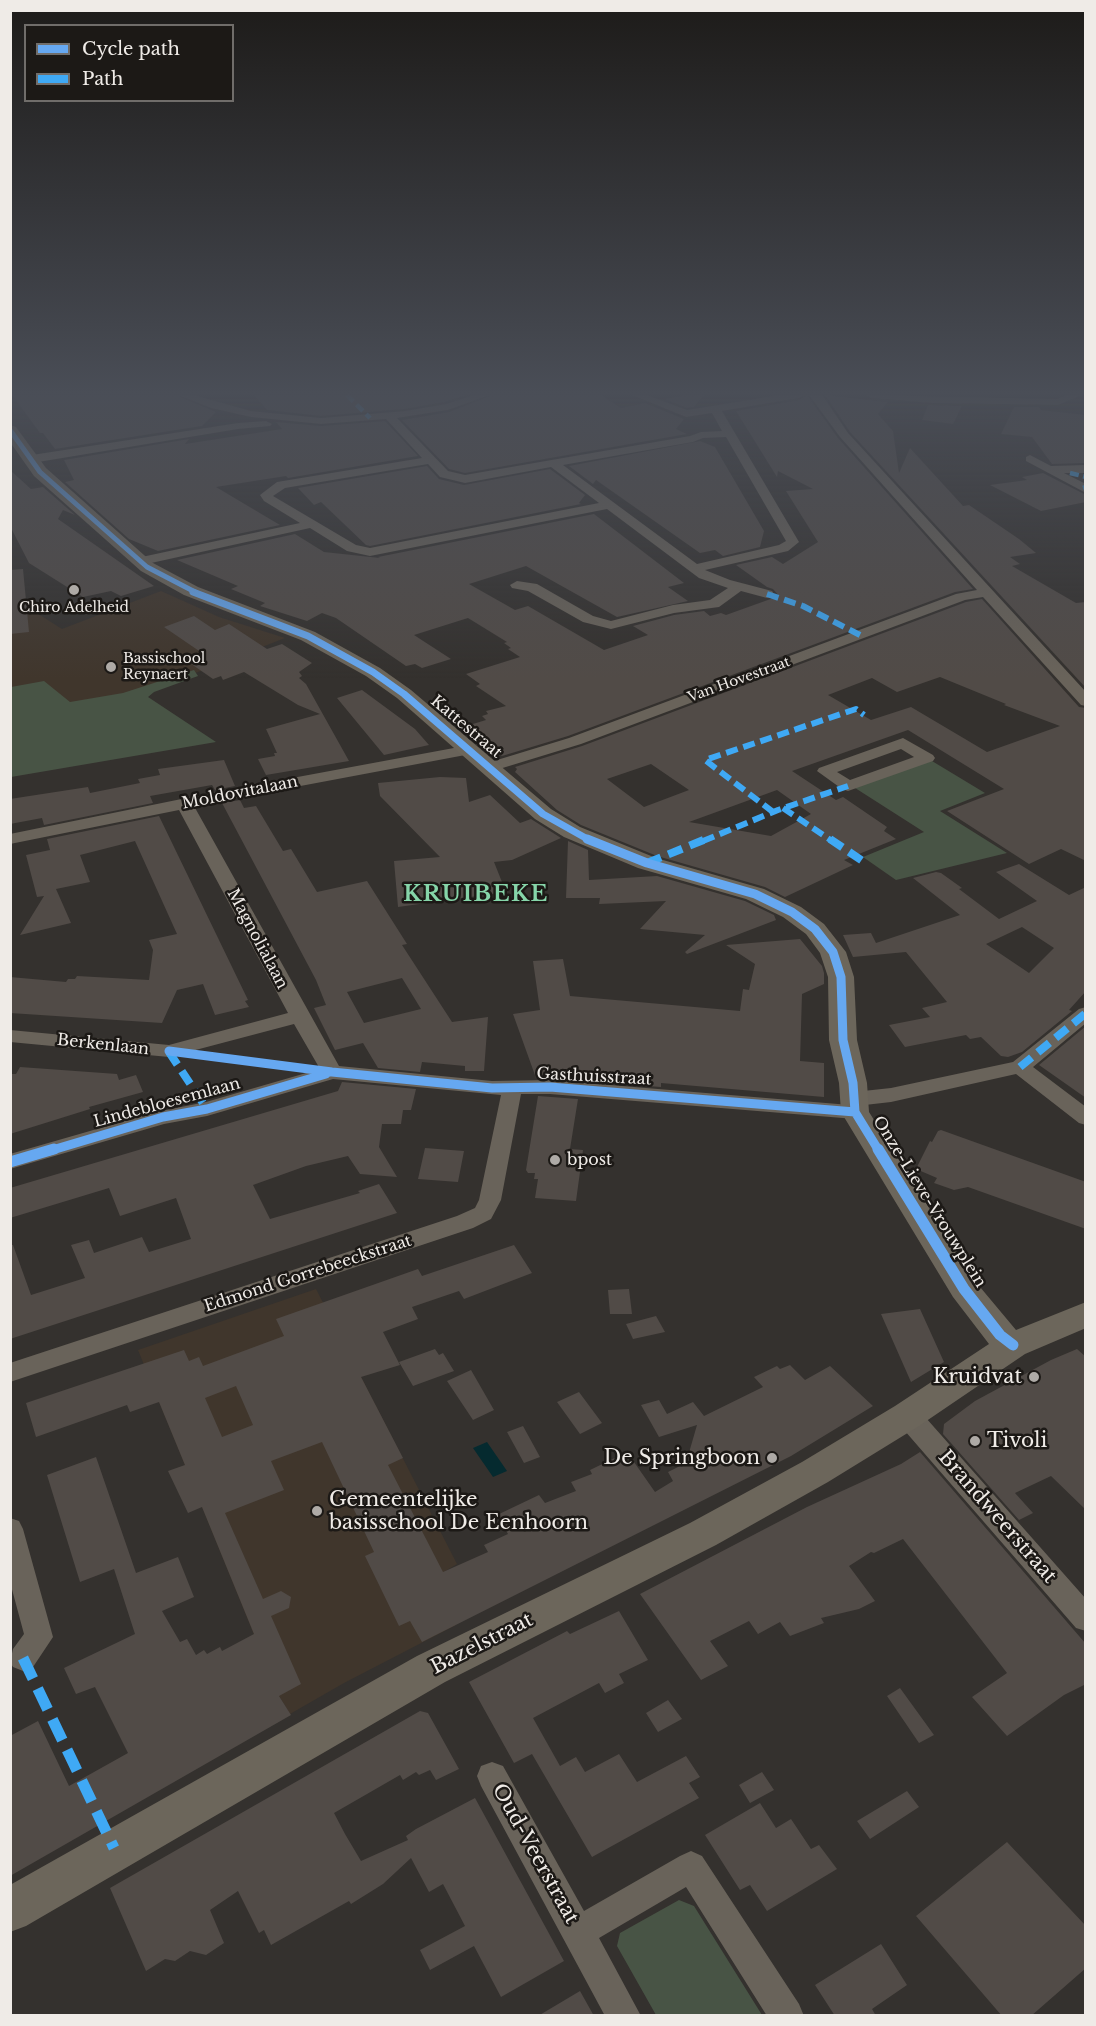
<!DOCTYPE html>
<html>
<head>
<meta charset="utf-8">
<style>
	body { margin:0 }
	#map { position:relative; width:1096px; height:2026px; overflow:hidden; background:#34312e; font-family:"Libre Baskerville",serif }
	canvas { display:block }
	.frame { position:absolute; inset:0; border:12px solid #efebe7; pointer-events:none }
	.legend { position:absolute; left:24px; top:24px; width:210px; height:78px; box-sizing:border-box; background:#1c1916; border:2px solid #706d6a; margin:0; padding:8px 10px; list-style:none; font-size:18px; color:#efebe7 }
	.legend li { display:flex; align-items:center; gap:12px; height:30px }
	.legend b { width:30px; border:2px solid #706d6a }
</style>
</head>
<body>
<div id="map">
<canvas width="1096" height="2026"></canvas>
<div class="frame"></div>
<ul class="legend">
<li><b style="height:8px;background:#66a8f1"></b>Cycle path</li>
<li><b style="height:8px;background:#3fa9f5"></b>Path</li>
</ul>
</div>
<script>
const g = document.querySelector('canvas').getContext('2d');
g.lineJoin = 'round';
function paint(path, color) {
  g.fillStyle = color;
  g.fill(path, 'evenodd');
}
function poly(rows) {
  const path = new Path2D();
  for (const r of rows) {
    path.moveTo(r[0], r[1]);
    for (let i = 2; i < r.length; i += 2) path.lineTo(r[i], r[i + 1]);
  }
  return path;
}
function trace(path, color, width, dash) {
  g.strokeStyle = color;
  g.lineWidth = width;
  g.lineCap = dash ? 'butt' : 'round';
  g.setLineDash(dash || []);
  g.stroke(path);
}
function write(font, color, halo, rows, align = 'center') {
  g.font = font + ' "Libre Baskerville",serif';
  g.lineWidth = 5;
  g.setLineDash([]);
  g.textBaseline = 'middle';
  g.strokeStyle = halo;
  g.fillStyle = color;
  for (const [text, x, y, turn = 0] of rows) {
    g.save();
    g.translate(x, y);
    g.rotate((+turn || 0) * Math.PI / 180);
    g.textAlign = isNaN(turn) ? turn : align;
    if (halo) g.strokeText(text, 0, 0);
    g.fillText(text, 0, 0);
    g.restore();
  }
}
paint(poly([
	[161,591,219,617,285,638,139,695,11,715,11,612,32,610,62,629],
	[316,1289,457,1564,442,1573,427,1575,456,1625,344,1683,290,1714,279,1696,138,1350]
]), '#40362c');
paint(poly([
	[194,670,198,676,154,692,148,697,216,742,11,777,11,687,44,681,70,702,123,693],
	[927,758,985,793,940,811,1007,853,896,880,863,857,924,832,852,786],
	[679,1900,694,1906,762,2015,656,2015,617,1946,620,1933]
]), '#485445');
paint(poly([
	[487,1442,507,1471,493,1477,473,1448]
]), '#052a2f');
paint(poly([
	[12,395,176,395,216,412,202,426,55,449,43,433,40,433],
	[254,395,466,395,445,402,405,409,321,416,267,410],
	[492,395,601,395,621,408,645,403,684,419,676,429,687,434,465,473,449,469,402,420,449,412],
	[686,395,704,395,694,407,687,408,664,399],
	[807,395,838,438,973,589,955,592,568,736,502,756,496,751,492,752,463,727,486,720,482,716,488,714,486,711,506,706,476,686,480,684,466,674,520,657,508,649,511,648,504,643,507,642,468,618,414,635,451,659,422,668,415,664,406,666,336,618,322,613,307,621,260,606,265,603,231,589,238,586,177,560,295,534,324,552,380,558,378,557,594,514,684,583,668,587,688,601,617,617,526,566,469,584,515,610,528,606,604,650,648,635,633,626,674,615,704,611,710,616,721,613,726,615,779,596,773,589,767,587,736,565,772,557,783,564,818,542,786,491,813,489,778,471,777,477,736,411,799,400],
	[825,395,888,402,878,414,893,431,899,473,910,448,963,506,969,505,1019,539,1036,553,1010,557,1020,564,1012,566,1076,603,1086,602,1086,688,850,432],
	[928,405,932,405,962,406,953,424,922,420],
	[1014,407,1039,407,1041,410,1086,415,1086,463,1052,464,1032,437,1001,434],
	[385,421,418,456,288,478,286,476,216,487,280,525,158,551,129,539,65,482,74,480,64,460,189,439,185,444,282,429,276,422,321,426],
	[700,441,715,447,764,531,760,547,723,556,715,550,700,553,596,480,593,484,569,466],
	[427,466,439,479,464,485,550,469,585,495,579,503,581,504,370,546,366,545,321,502,314,505,298,488],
	[10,470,31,489,43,487,75,515,63,510,58,519,154,586,121,596,111,591,83,597,29,563,10,526],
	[1043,473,1086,495,1086,502,1041,511,990,485,1027,480,1022,477],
	[23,569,29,632,10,634,10,570],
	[982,599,1079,707,1086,708,1086,861,1061,849,1029,864,947,811,1004,789,908,730,792,771,836,800,843,797,887,827,884,831,896,839,844,860,853,865,785,897,765,887,657,856,581,825,557,810,515,772,517,769,515,767,582,746,966,602],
	[940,677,1006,704,1004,705,1060,726,987,752,911,707,871,720,828,695,872,678,897,692],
	[651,764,689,790,644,807,607,779],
	[777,790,811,814,771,836,689,822],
	[194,616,215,630,229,624,267,649,282,644,312,663,299,672,302,676,299,678,306,684,349,761,266,775,258,759,275,756,274,753,277,753,266,729,320,714,298,705,244,672,223,680,221,676,213,679,187,661,205,655,164,627],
	[362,690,415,729,429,745,384,755,337,698],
	[224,760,235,786,215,790,212,785,150,796,153,803,44,825,42,818,10,824,10,799,88,787,90,793,140,783,138,779,160,775,158,769],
	[440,777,466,778,469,802,490,795,520,823,531,819,561,838,512,860,494,862,506,892,398,907,394,861,440,857,380,796,378,783],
	[240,800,244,808,256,806,283,851,291,849,317,892,367,881,407,944,402,945,452,1022,488,1017,484,1071,465,1071,465,1066,422,1062,420,1072,378,1068,363,1043,335,1050,314,1008,326,1005,316,980,222,803],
	[402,978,421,1009,364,1023,347,992],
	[159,816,248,1000,245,1001,249,1007,215,1015,203,984,177,990,162,1023,10,1013,10,977,66,982,68,979,75,979,77,976,149,980,153,950,149,940,177,934,135,841,80,855,90,882,56,889,71,923,20,935,44,896,37,897,26,855,50,850,47,839],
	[568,841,588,850,589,880,657,876,745,901,774,915,776,920,687,954,685,952,705,935,640,929,666,901,599,904,600,898,566,898],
	[1019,864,1069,895,1086,887,1086,991,1069,1010,1072,1011,1022,1052,1008,1057,1001,1056,981,1037,970,1039,966,1035,905,1047,889,1025,930,1017,922,1008,947,1002,906,952,853,957,843,935,871,933,876,943,960,915,913,878,936,872,941,873,962,888,959,889,999,919,1037,901,996,872],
	[1022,927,1054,948,1029,973,986,944],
	[800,939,822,966,824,973,824,984,802,994,800,1061,824,1063,824,1097,661,1083,661,1087,536,1078,513,1014,540,1010,533,961,563,959,570,996,740,1011,743,989,749,990,755,964,726,945],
	[1086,1026,1086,1098,1039,1065],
	[20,1067,117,1074,119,1080,136,1075,143,1092,89,1107,90,1109,10,1134,10,1074,16,1074],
	[342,1082,416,1089,411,1110,403,1110,401,1124,382,1124,379,1147,397,1177,360,1174,348,1156,306,1166,253,1185,270,1219,360,1193,358,1191,379,1184,397,1213,10,1339,10,1245,13,1245,31,1295,85,1278,71,1245,89,1240,94,1253,142,1237,149,1252,191,1239,176,1198,120,1216,109,1188,10,1218,10,1188,338,1091],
	[538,1096,578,1099,570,1149,583,1150,576,1201,535,1198,538,1179,534,1179,535,1173,528,1173,526,1170],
	[941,1130,1086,1182,1086,1229,968,1187,954,1190,934,1183,937,1178,916,1169,930,1141,932,1142,938,1131],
	[425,1148,464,1151,458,1182,418,1179],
	[514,1245,532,1273,464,1299,459,1291,412,1307,418,1319,383,1332,400,1365,361,1377,403,1458,388,1465,443,1572,488,1552,484,1545,508,1534,497,1515,539,1495,545,1503,576,1491,571,1482,592,1474,590,1470,627,1452,655,1492,673,1481,668,1472,686,1463,697,1425,659,1437,641,1405,659,1400,667,1414,693,1402,704,1416,763,1387,754,1377,777,1366,780,1369,790,1365,805,1380,830,1366,873,1406,791,1456,422,1642,410,1621,399,1626,365,1556,374,1552,322,1442,271,1461,284,1490,225,1513,263,1599,281,1591,291,1597,289,1608,271,1616,301,1684,279,1696,291,1715,10,1876,10,1736,38,1721,69,1786,128,1753,95,1687,76,1694,64,1668,135,1634,114,1569,80,1582,47,1475,96,1457,136,1573,178,1557,194,1597,162,1611,180,1642,187,1639,196,1655,204,1650,207,1654,220,1647,222,1651,254,1634,202,1507,188,1513,168,1471,185,1465,159,1402,130,1412,127,1405,36,1437,26,1403,184,1350,189,1361,199,1357,203,1366,284,1336,276,1319,418,1269,422,1276],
	[236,1386,253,1425,222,1437,205,1398],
	[629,1289,632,1314,610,1314,608,1290],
	[920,1309,944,1362,911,1382,881,1314],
	[656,1316,665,1332,633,1339,626,1324],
	[435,1349,439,1355,443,1353,454,1371,413,1386,399,1362],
	[1077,1349,1086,1357,1086,1510,1051,1476,1015,1493,1033,1513,1019,1520,943,1434,944,1424,975,1401,1051,1360],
	[471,1370,494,1410,473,1420,447,1381],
	[579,1392,602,1423,580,1434,557,1402],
	[523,1426,540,1457,524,1463,507,1432],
	[920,1452,1086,1644,1086,1684,1064,1695,1007,1736,972,1697,1007,1673,903,1539,874,1553,871,1552,849,1566,875,1601,859,1609,821,1618,824,1623,790,1636,780,1622,758,1634,749,1621,710,1641,728,1666,701,1680,640,1594,807,1507,901,1464],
	[619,1611,648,1660,619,1674,624,1683,605,1693,599,1683,533,1718,560,1766,576,1757,585,1772,619,1754,637,1782,686,1756,700,1777,689,1783,699,1798,592,1857,532,1754,514,1763,469,1682,567,1631,570,1634],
	[900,1688,934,1735,919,1743,887,1696],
	[668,1700,682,1719,658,1732,646,1713],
	[420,1711,428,1713,459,1769,436,1780,430,1770,419,1775,416,1772,403,1780,400,1775,334,1813,345,1834,361,1861,408,1840,406,1836,416,1829,475,1798,564,1961,501,1997,474,1946,430,1970,420,1950,465,1926,443,1884,429,1892,411,1858,383,1884,351,1904,349,1901,271,1945,264,1930,259,1933,238,1891,210,1910,224,1943,206,1955,190,1951,175,1961,165,1959,146,1971,110,1888],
	[762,1772,774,1790,750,1803,739,1785],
	[907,1791,919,1807,870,1839,857,1821],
	[760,1803,776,1828,791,1819,811,1849,819,1845,837,1869,767,1911,750,1885,740,1890,705,1835],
	[1007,1842,1086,1926,1086,1968,1031,2016,1002,2016,916,1916],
	[881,1944,907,1985,872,2009,876,2016,835,2016,815,1985],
	[580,1991,594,2016,538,2016]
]), '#514b47');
paint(poly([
	[178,395,194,395,251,411,321,418,405,411,446,404,474,395,490,395,448,410,397,418,448,471,465,475,690,436,701,432,722,431,712,413,686,417,632,395,647,395,687,410,779,395,804,395,799,398,722,411,799,542,788,551,705,570,730,580,772,591,774,594,772,597,767,598,741,591,719,607,674,613,611,629,583,622,528,591,512,588,510,585,517,581,537,584,593,616,611,621,673,605,710,600,728,588,699,578,607,509,370,556,347,551,310,528,142,565,135,561,137,558,300,523,264,501,260,495,277,482,422,458,386,419,321,424,251,417,211,408,178,395],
	[726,437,786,541,779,545,697,564,563,465,693,442,703,438,726,437],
	[428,464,440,477,465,483,551,467,599,503,370,548,356,545,273,496,285,488,428,464],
	[809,395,823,396,848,433,1086,692,1086,706,1081,705,983,597,965,600,581,744,496,770,484,770,482,767,484,764,569,738,956,594,977,590,840,437,809,395],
	[866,395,1057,399,1067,395,1082,395,1058,405,932,403,871,398,866,395],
	[266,421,272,424,270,426,238,429,32,463,26,459,32,455,238,423,266,421],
	[1030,455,1051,466,1086,465,1086,473,1064,473,1086,484,1086,493,1026,461,1026,457,1030,455],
	[903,738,933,755,935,758,933,761,848,791,842,789,817,771,819,768,903,738],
	[901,749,914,757,850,780,837,772,901,749],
	[470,745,476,747,478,750,476,753,194,806,339,1066,492,1081,550,1080,850,1105,844,1099,847,1094,854,1092,891,1088,1013,1062,1079,1009,1086,1007,1086,1023,1033,1067,1086,1107,1086,1125,1079,1123,1016,1074,891,1102,856,1106,862,1107,865,1112,862,1117,855,1119,550,1094,521,1094,501,1200,491,1219,473,1228,10,1382,10,1363,457,1216,475,1208,479,1200,501,1095,333,1079,207,1116,164,1124,10,1169,10,1154,156,1112,206,1102,320,1069,294,1024,169,1057,10,1042,10,1030,169,1045,288,1013,179,810,10,844,10,834,206,794,470,745],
	[907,1406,916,1409,926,1418,1086,1599,1086,1631,1076,1628,898,1423,894,1416,898,1409,907,1406],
	[10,1518,19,1521,23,1529,53,1637,33,1667,23,1671,13,1667,10,1662,13,1649,24,1634,10,1582,10,1518],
	[492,1762,503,1766,584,1911,680,1856,691,1851,702,1856,799,2004,804,2016,767,2016,686,1887,599,1938,641,2016,605,2016,481,1786,477,1776,481,1766,492,1762]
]), '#69635a');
paint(poly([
	[10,425,16,427,46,468,153,563,198,587,315,632,380,668,411,690,551,809,580,827,656,858,764,889,801,907,824,924,846,952,854,977,857,1040,867,1083,869,1112,975,1281,1016,1330,1086,1302,1086,1328,1025,1354,919,1426,828,1482,716,1545,445,1682,26,1926,10,1932,10,1885,417,1656,690,1523,802,1462,895,1406,989,1344,953,1297,841,1112,839,1083,829,1040,828,977,820,953,806,934,783,917,746,899,638,868,564,837,535,819,397,698,366,676,301,640,184,595,141,571,34,476,10,442,10,425]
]), '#6c665b');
trace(poly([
	[347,395,370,418],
	[1070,473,1086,477],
	[1083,488,1086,487]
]), '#3fa9f5', 4.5, [9, 4.5]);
trace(poly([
	[767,594,803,606,860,635],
	[783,808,832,841],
	[773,812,705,760,856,709,864,715],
	[703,841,778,810,848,786]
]), '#3fa9f5', 6, [12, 6]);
trace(poly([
	[830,839,864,862],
	[647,863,706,839],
	[169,1052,207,1109],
	[1020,1067,1086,1013]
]), '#3fa9f5', 8, [15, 8]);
trace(poly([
	[23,1658,114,1848]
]), '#3fa9f5', 11, [23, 11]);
trace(poly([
	[10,430,40,472,147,567,197,593]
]), '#66a8f1', 5);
trace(poly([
	[193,592,308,636,373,672,404,694,543,814,591,841]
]), '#66a8f1', 7);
trace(poly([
	[587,839,647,863,755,894,792,912,815,929,833,952,841,977,843,1040,853,1083,855,1112,879,1151],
	[169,1051,332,1072,492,1088,550,1087,855,1112],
	[49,1151,163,1117,207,1109,326,1074]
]), '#66a8f1', 9);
trace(poly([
	[878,1149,964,1289,1000,1335,1013,1345],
	[10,1162,54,1149]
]), '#66a8f1', 11);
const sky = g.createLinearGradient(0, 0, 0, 679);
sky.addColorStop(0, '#1d1b19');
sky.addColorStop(0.58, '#4a4e57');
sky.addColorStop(1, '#4a4e5700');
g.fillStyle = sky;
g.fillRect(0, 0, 1096, 679);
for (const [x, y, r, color] of [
	[74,590,6,"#aeaaa6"],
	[111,667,6,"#aeaaa6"],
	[555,1160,6,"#aeaaa6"],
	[1034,1377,6,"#aeaaa6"],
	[975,1441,6,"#aeaaa6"],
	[772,1458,6,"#aeaaa6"],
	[317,1511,6,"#aeaaa6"]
]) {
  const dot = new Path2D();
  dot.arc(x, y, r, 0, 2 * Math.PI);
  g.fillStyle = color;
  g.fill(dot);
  trace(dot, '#1c1916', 2);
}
write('14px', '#efebe7', '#1c1916', [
	["Chiro Adelheid",74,608],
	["Bassischool",123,659,"left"],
	["Reynaert",123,675,"left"]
]);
write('14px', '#efebe7', '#1c1916', [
	["Van Hovestraat",739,680,-20]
]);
write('16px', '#efebe7', '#1c1916', [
	["Kattestraat",466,727,40],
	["Moldovitalaan",240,793,-11],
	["Magnolialaan",257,939,62],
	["Berkenlaan",103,1045,6],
	["Gasthuisstraat",594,1077,3],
	["Lindebloesemlaan",167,1103,-15],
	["Onze-Lieve-Vrouwplein",929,1202,58],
	["Edmond Gorrebeeckstraat",308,1274,-18]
]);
write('16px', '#efebe7', '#1c1916', [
	["bpost",567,1160]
], 'left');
write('20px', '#efebe7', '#1c1916', [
	["Kruidvat",1022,1377],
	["Tivoli",987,1441,"left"],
	["De Springboon",760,1458],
	["Gemeentelijke",329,1500,"left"],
	["basisschool De Eenhoorn",329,1523,"left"]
], 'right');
write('20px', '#efebe7', '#1c1916', [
	["Brandweerstraat",997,1517,49],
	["Bazelstraat",482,1644,-27],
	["Oud-Veerstraat",535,1854,61]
]);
g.letterSpacing = '1.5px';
write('bold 22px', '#86d5a9', '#1c1916', [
	["KRUIBEKE",476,895]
]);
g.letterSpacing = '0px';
</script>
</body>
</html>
